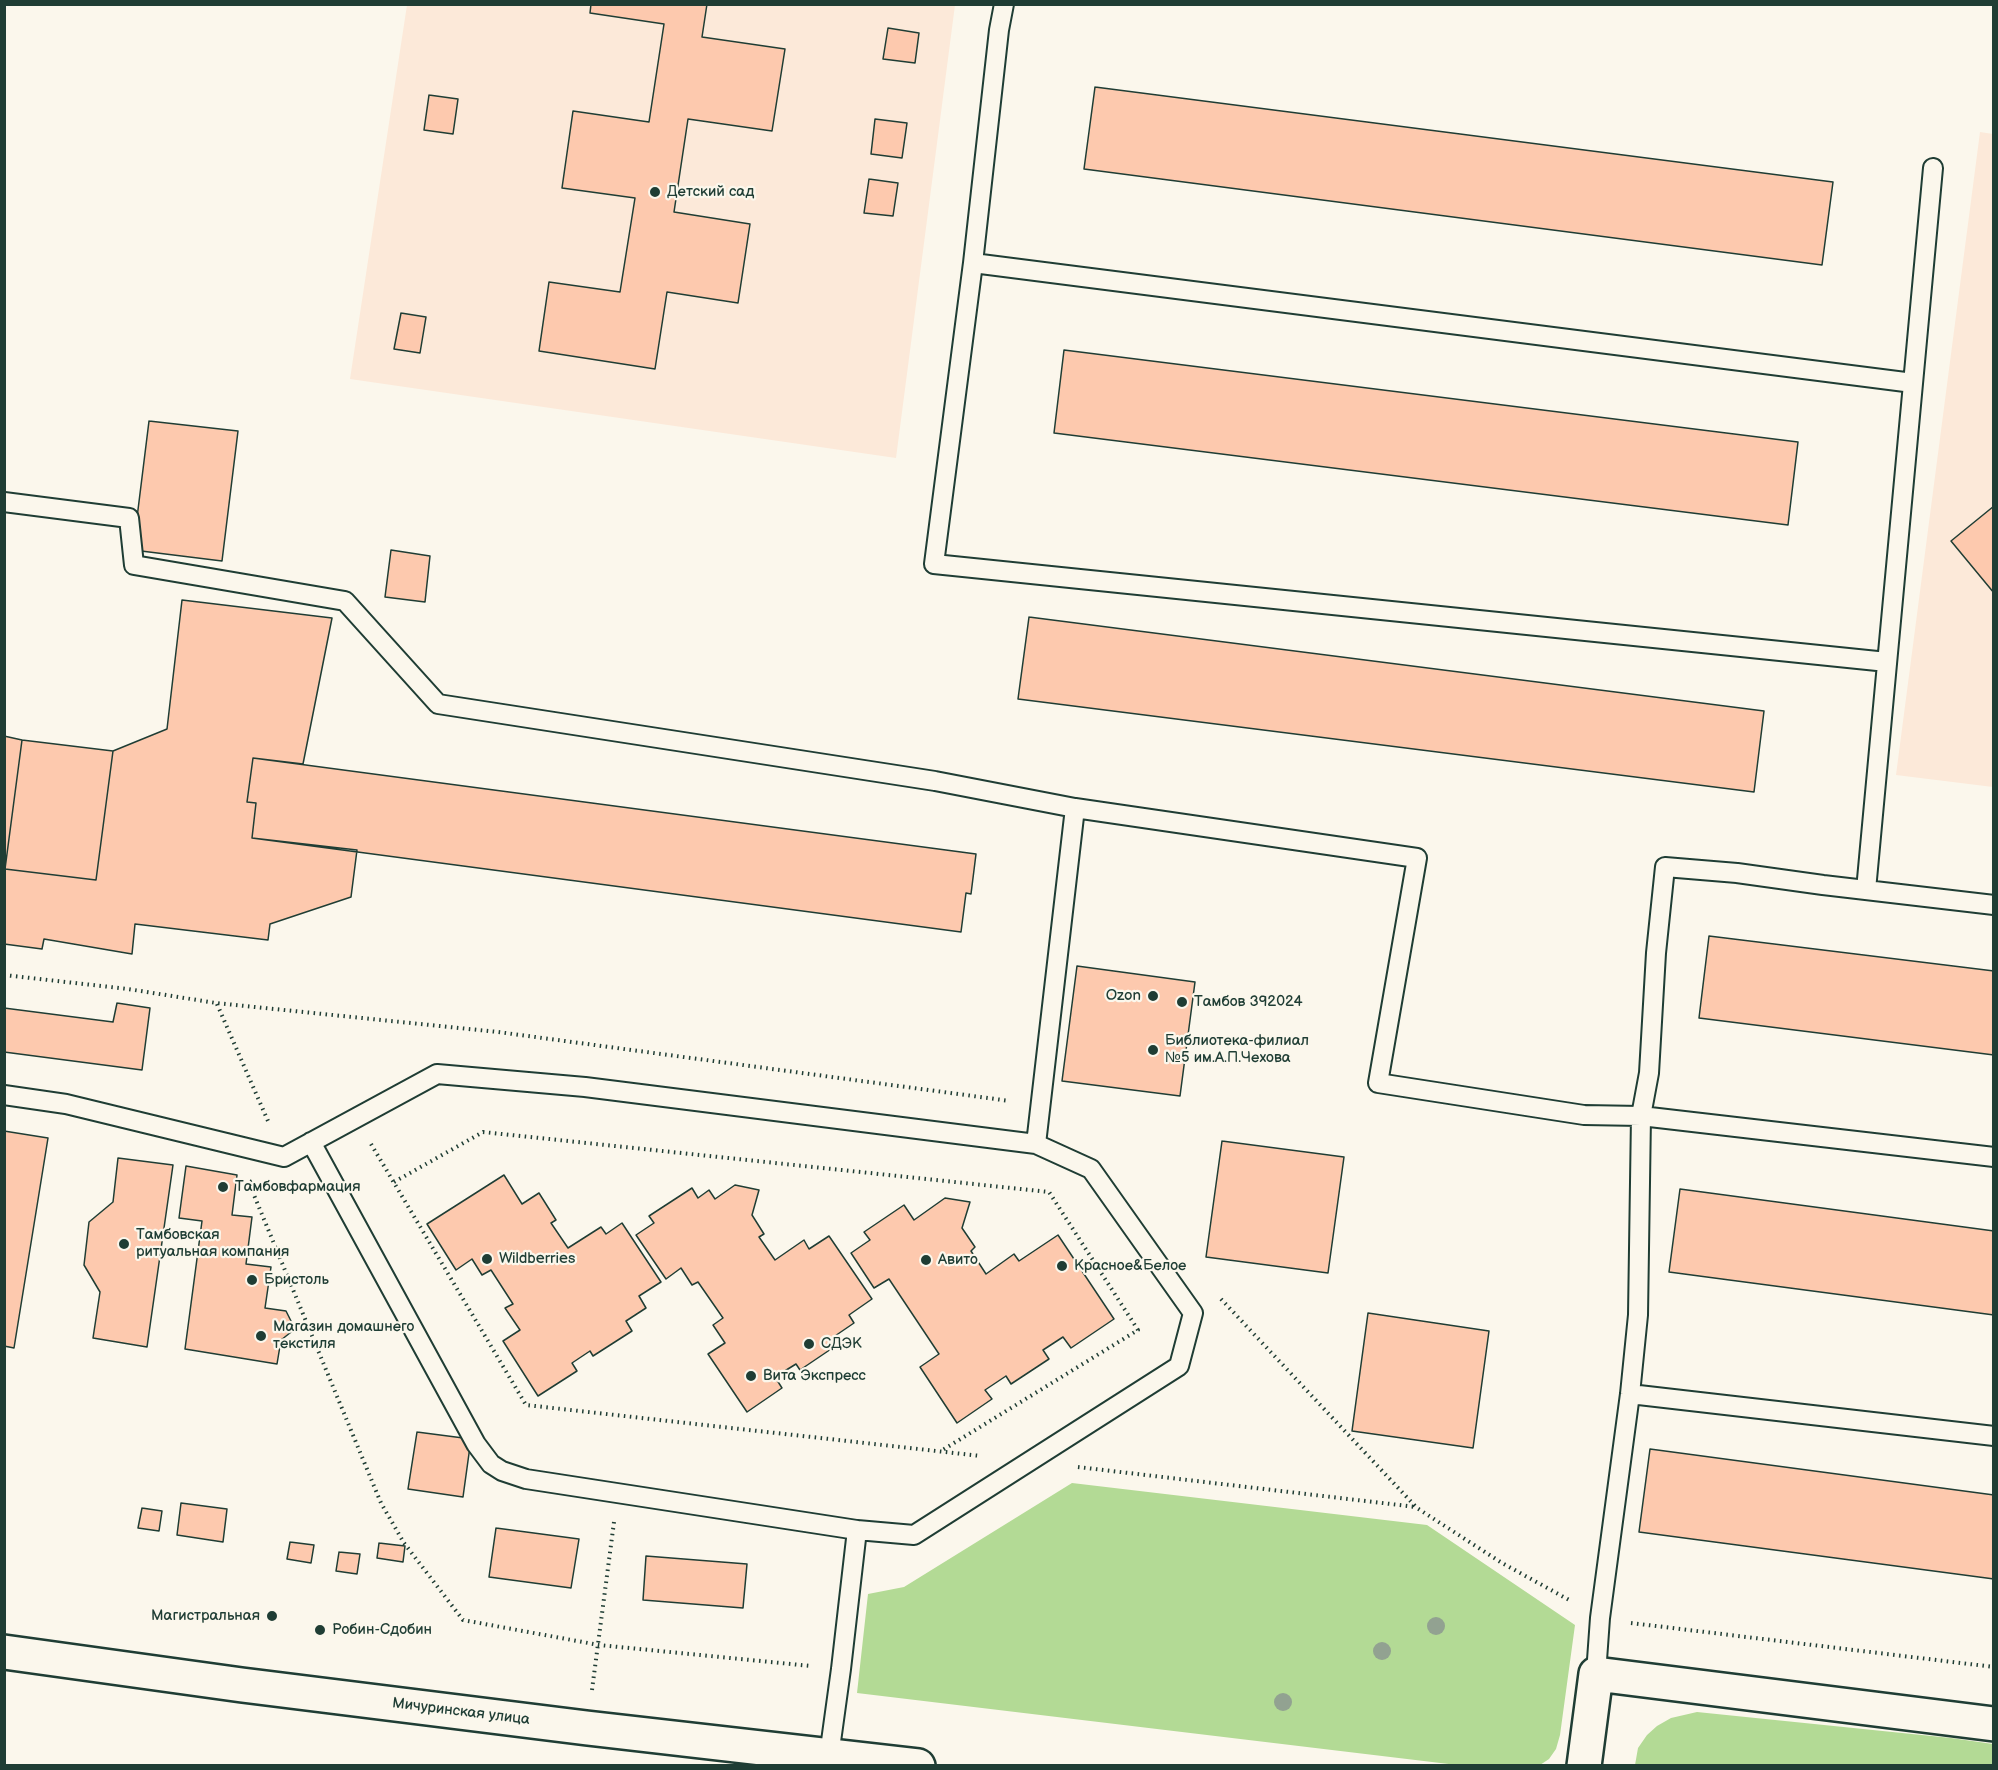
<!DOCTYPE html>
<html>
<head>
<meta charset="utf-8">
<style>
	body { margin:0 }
	#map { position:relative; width:1998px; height:1770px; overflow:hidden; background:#fbf7ec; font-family:"Balsamiq Sans",sans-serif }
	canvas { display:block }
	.frame { position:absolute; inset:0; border:6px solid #1f3d34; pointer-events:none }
</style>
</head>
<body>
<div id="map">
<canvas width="1998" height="1770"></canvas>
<div class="frame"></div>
</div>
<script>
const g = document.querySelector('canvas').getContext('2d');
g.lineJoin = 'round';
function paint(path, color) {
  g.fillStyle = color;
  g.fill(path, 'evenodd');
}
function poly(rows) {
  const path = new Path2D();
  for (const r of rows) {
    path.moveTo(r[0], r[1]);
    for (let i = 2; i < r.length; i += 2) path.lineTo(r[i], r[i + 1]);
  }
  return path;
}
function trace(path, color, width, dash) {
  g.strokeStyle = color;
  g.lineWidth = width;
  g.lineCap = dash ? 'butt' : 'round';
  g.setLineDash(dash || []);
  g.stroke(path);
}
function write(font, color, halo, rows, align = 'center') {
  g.font = font + ' "Balsamiq Sans",sans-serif';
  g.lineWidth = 4.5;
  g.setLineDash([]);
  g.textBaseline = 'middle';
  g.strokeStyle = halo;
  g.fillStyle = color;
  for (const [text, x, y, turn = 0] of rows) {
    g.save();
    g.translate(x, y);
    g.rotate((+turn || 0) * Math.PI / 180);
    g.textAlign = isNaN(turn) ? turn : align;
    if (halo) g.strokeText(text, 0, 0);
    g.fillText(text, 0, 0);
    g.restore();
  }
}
paint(poly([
	[407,5,955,5,896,458,350,379],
	[1980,132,1993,134,1993,787,1896,775]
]), '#fce9d9');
paint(poly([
	[1072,1483,1427,1525,1575,1625,1560,1735,1556,1749,1549,1759,1540,1765,1457,1765,857,1693,868,1594,904,1587],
	[1697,1712,1951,1738,1993,1744,1993,1765,1635,1765,1638,1748,1647,1735,1657,1726,1671,1718]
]), '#b3da95');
const building = poly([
	[591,4,707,4,702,37,785,49,772,131,688,119,674,212,750,224,738,303,667,292,655,369,539,351,549,282,620,292,635,198,562,188,573,111,649,122,664,24,590,13,591,4],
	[888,28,919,33,915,63,883,59,888,28],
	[1095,87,1833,182,1822,265,1084,169,1095,87],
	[429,95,458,99,453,134,424,130,429,95],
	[875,119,907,123,902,158,871,154,875,119],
	[869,179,898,183,893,216,864,213,869,179],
	[401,313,426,317,420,353,394,349,401,313],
	[1064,350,1798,442,1788,525,1054,433,1064,350],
	[149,421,238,431,222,561,133,550,149,421],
	[1994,506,1994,593,1951,541,1994,506],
	[391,550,430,556,425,602,385,597,391,550],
	[182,600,332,618,303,764,253,758,247,802,256,803,252,838,357,850,351,897,270,924,268,940,135,924,132,954,44,939,42,949,4,944,4,736,22,740,5,869,96,880,113,751,167,729,182,600],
	[1029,617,1764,711,1754,792,1018,699,1029,617],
	[22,740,113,751,96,880,5,869,22,740],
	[253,758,976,854,971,894,966,893,961,932,252,838,256,803,247,802,253,758],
	[1709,936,1994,971,1994,1055,1699,1018,1709,936],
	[1077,966,1195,982,1180,1096,1062,1081,1077,966],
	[117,1003,150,1008,142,1070,4,1052,4,1008,113,1022,117,1003],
	[4,1131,48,1138,14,1348,4,1346,4,1131],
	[1222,1141,1344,1157,1328,1273,1206,1257,1222,1141],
	[118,1158,173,1165,147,1347,93,1338,100,1292,84,1265,89,1222,113,1202,118,1158],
	[186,1166,237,1175,232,1215,252,1217,246,1264,271,1267,265,1308,286,1311,295,1329,281,1340,277,1364,185,1349,202,1221,179,1218,186,1166],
	[504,1175,522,1204,539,1193,556,1220,551,1223,568,1248,601,1227,606,1234,622,1223,661,1282,639,1296,646,1308,626,1321,632,1331,593,1356,590,1351,572,1363,577,1371,538,1396,503,1341,520,1330,505,1308,513,1304,491,1270,482,1275,472,1259,456,1270,427,1224,504,1175],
	[735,1185,759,1190,752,1215,764,1234,759,1237,775,1260,804,1240,809,1249,829,1236,872,1299,849,1315,854,1323,832,1338,837,1345,800,1370,796,1364,775,1377,782,1388,747,1412,708,1354,725,1343,713,1325,723,1318,698,1282,692,1285,681,1268,666,1279,636,1235,654,1223,649,1216,692,1188,698,1198,709,1190,715,1199,735,1185],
	[1680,1189,1994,1231,1994,1315,1669,1272,1680,1189],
	[945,1198,970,1202,962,1228,975,1247,971,1251,986,1274,1014,1254,1019,1261,1058,1235,1114,1319,1071,1348,1063,1337,1043,1350,1049,1359,1011,1384,1006,1376,985,1390,992,1399,957,1423,920,1367,939,1354,889,1279,874,1288,851,1253,870,1240,864,1232,904,1205,914,1220,945,1198],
	[1368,1313,1489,1331,1473,1448,1352,1431,1368,1313],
	[417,1432,471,1439,463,1497,408,1489,417,1432],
	[1650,1449,1994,1495,1994,1579,1639,1532,1650,1449],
	[181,1503,227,1509,223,1542,177,1535,181,1503],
	[142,1508,162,1511,159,1531,138,1528,142,1508],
	[496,1528,579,1539,571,1588,489,1577,496,1528],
	[290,1542,314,1545,311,1563,287,1559,290,1542],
	[379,1543,405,1546,403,1562,377,1558,379,1543],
	[339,1552,360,1554,357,1574,336,1571,339,1552],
	[646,1556,747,1564,743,1608,643,1600,646,1556]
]);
paint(building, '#fdc9ae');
trace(building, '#1f3d34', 1.5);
const lane = poly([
	[1004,4,999,30,973,263,1913,383],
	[973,263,934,564,1887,662],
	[4,502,129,518,134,565,345,601,438,704,935,781,1075,808,1417,858,1378,1083,1584,1115,1641,1116,1994,1157],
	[1866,890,1933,168],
	[4,1095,66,1104,284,1157,437,1074,585,1087,1036,1144,1075,808],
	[311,1142,476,1444,491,1464,502,1471,526,1479,857,1530],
	[1630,1394,1994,1436],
	[1596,1674,1600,1618,1630,1394,1638,1315,1641,1116,1649,1073,1656,953,1665,867,1737,873,1823,885,1994,905],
	[829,1756,841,1669,857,1530,914,1535,1179,1366,1193,1313,1091,1169,1036,1144]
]);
const street = poly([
	[1584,1766,1596,1674,1994,1724]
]);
const primary = poly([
	[4,1652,242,1685,587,1728,918,1766]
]);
trace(lane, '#1f3d34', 22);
trace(street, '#1f3d34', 38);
trace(primary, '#1f3d34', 38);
trace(poly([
	[4,975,128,989,216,1003,498,1032,1010,1101],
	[217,1004,268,1121],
	[371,1144,526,1405,981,1456],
	[252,1181,249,1183,381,1503,404,1543,463,1620,599,1645,811,1666],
	[394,1182,483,1132,1049,1192,1138,1330,941,1451],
	[1221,1299,1417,1508,1502,1563,1571,1601],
	[1078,1467,1416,1507],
	[1631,1623,1994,1667],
	[592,1690,614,1522]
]), '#1f3d34', 4, [1.5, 4.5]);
trace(lane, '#fbf7ec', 18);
trace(street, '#fbf7ec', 33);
trace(primary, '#fbf7ec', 33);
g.fillStyle = '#92a291';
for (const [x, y] of [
	[1436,1626],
	[1382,1651],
	[1283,1702]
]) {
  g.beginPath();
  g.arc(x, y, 9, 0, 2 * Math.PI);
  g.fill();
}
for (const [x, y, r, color] of [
	[655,192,6,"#1f3d34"],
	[1153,996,6,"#1f3d34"],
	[1182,1002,6,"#1f3d34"],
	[1153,1050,6,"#1f3d34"],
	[223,1187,6,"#1f3d34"],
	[124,1244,6,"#1f3d34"],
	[487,1259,6,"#1f3d34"],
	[926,1260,6,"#1f3d34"],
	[1062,1266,6,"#1f3d34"],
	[252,1280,6,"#1f3d34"],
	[261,1336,6,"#1f3d34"],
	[809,1344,6,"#1f3d34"],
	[751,1376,6,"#1f3d34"],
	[272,1616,6,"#1f3d34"],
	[320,1630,6,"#1f3d34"]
]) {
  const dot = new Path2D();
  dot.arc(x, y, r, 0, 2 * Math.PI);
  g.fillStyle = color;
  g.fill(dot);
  trace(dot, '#fbf7ec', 2);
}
write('15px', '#1f3d34', '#fbf7ec', [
	["Детский сад",667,192],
	["Ozon",1141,996,"right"],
	["Тамбов 392024",1194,1002],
	["Библиотека-филиал",1165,1041],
	["№5 им.А.П.Чехова",1165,1058],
	["Тамбовфармация",235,1187],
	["Тамбовская",136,1235],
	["ритуальная компания",136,1252],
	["Wildberries",499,1259],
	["Авито",938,1260],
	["Красное&Белое",1074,1266],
	["Бристоль",264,1280],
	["Магазин домашнего",273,1327],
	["текстиля",273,1344],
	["СДЭК",821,1344],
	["Вита Экспресс",763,1376],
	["Магистральная",260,1616,"right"],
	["Робин-Сдобин",332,1630]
], 'left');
write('15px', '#1f3d34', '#fbf7ec', [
	["Мичуринская улица",461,1712,7]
]);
</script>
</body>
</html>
